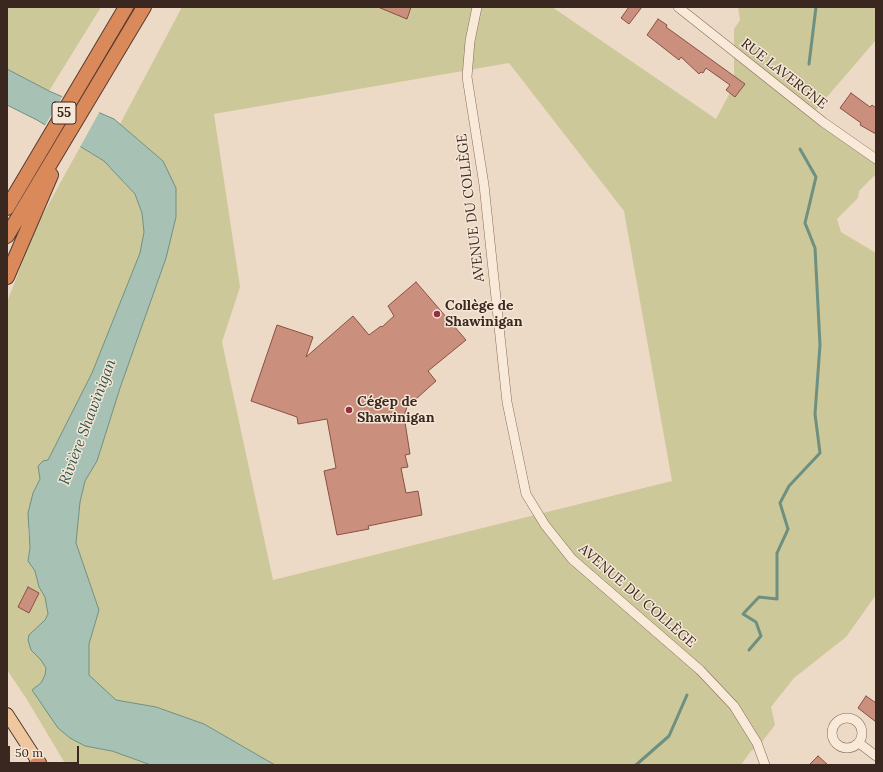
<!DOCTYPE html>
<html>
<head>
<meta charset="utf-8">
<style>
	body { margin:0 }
	#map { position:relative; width:883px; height:772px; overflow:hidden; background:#eddac6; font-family:Lora,serif }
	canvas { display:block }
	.frame { position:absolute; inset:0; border:8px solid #392720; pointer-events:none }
	.scale { position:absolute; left:8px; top:746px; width:71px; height:18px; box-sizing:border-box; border:2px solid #392720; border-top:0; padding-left:5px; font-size:12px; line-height:14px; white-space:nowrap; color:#392720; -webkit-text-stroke:3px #f5e6d6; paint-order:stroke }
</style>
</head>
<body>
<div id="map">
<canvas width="883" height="772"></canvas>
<div class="frame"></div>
<div class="scale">50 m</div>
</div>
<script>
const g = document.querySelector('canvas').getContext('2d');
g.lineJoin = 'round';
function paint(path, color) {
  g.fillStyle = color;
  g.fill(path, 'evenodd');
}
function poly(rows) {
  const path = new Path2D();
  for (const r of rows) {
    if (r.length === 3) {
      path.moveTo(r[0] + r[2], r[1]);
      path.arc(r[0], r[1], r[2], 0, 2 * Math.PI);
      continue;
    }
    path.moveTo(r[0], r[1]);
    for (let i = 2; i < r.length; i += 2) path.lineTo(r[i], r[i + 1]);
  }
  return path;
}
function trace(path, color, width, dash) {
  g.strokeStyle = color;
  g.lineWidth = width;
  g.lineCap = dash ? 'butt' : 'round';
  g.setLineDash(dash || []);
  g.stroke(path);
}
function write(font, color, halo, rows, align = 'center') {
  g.font = font + ' Lora,serif';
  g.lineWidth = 3;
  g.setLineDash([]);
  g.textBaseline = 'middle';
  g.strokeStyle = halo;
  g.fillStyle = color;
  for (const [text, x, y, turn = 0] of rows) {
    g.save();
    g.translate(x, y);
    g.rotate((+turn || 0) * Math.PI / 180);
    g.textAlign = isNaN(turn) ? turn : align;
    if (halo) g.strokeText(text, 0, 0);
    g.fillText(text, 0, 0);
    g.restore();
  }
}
paint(poly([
	[7,7,101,7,49,91,7,69],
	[182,7,552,7,716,119,734,85,734,29,740,20,738,7,876,7,876,40,814,112,876,157,876,174,859,191,858,198,837,219,841,232,876,253,876,595,846,637,794,678,771,707,775,725,758,747,751,751,741,765,275,765,204,724,156,707,116,700,89,676,89,644,99,610,76,543,80,502,85,481,97,461,120,388,166,258,176,217,163,161,120,124],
	[509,63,624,211,672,481,273,580,222,342,240,287,214,114],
	[80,147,104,161,135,194,142,213,144,232,140,253,92,373,48,460,38,466,40,479,33,493,28,530,30,548,28,560,35,571,39,587,45,597,48,614,31,650,41,660,46,668,45,675,41,683,32,690,44,706,85,746,112,751,151,765,66,765,26,698,7,670,7,302,36,227]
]), '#ccc89a');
const water = poly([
	[7,69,49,91,114,119,163,161,176,188,176,217,166,258,120,388,97,461,85,481,80,502,76,543,99,610,89,644,89,675,116,700,156,707,204,724,275,765,151,765,112,751,85,746,70,738,58,728,32,690,41,683,45,675,46,668,41,660,31,650,28,640,29,635,45,620,48,614,45,597,39,587,35,571,28,561,30,548,28,513,33,493,40,479,38,466,43,461,48,460,92,373,140,253,144,232,142,213,135,194,104,161,37,120,7,105,7,69]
]);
paint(water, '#a7c1b5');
trace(water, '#6e9081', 1);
paint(poly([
	[63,95,100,111,79,149,44,127]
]), '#eddac6');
trace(poly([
	[809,64,816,7],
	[749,650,761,636,756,622,743,614,759,597,777,599,777,553,788,529,780,503,789,486,820,453,815,414,820,345,815,248,805,223,816,177,800,149],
	[636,765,669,736,687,695]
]), '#6e9081', 3);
const building = poly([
	[378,7,411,7,407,19,378,7],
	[629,7,642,7,629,24,621,18,629,7],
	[658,19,667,25,666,27,745,84,735,97,726,90,730,85,706,68,703,73,701,72,699,74,681,57,679,60,647,35,658,19],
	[851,93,870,107,872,105,876,108,876,134,860,125,861,123,840,108,851,93],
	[416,282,466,340,428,371,436,381,407,407,404,416,410,454,405,455,408,467,401,468,406,493,418,491,422,515,368,526,369,529,337,535,324,471,336,468,327,419,298,424,297,417,251,401,277,325,313,337,306,357,353,316,369,335,381,326,382,327,394,316,388,306,416,282],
	[28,587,39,593,29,613,18,607,28,587],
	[866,696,876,703,876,722,858,708,866,696],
	[818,756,828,765,809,765,818,756]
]);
paint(building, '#cb8f7d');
trace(building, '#875143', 1);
const minor = poly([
	[477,7,470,41,467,77,484,185,507,402,526,494,545,525,572,559,700,670,734,706,757,743,765,765],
	[678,7,823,122,876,159],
	[847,733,15],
	[859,743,876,756]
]);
const major = poly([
	[7,714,40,765]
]);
const highway = poly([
	[7,208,126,7],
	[7,236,144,7],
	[7,277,51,175],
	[36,765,39,763]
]);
trace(minor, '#896b5c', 10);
trace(major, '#573b30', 14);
trace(highway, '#573b30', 16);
trace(minor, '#f8e9d9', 9);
trace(major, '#efc79f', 12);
trace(highway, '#da8a5a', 14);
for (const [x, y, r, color] of [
	[437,314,4,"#962d42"],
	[349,410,4,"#962d42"]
]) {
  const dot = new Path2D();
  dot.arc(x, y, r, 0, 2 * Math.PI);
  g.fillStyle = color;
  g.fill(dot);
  trace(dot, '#f5e6d6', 1.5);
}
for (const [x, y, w] of [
	[64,113,24]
]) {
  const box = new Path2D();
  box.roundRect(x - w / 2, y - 11, w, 22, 3);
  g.fillStyle = '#f5e6d6';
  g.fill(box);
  trace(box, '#392720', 1);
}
write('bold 13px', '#392720', null, [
	["55",64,113]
]);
write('14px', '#392720', '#f5e6d6', [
	["RUE LAVERGNE",784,74,38],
	["AVENUE DU COLLÈGE",471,208,-97],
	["AVENUE DU COLLÈGE",637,596,41]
]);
write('bold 14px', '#392720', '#f5e6d6', [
	["Collège de",445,306],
	["Shawinigan",445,322],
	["Cégep de",357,402],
	["Shawinigan",357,418]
], 'left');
write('italic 15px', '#2f584e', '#f5e6d6', [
	["Rivière Shawinigan",88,422,-69]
]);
</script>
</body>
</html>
